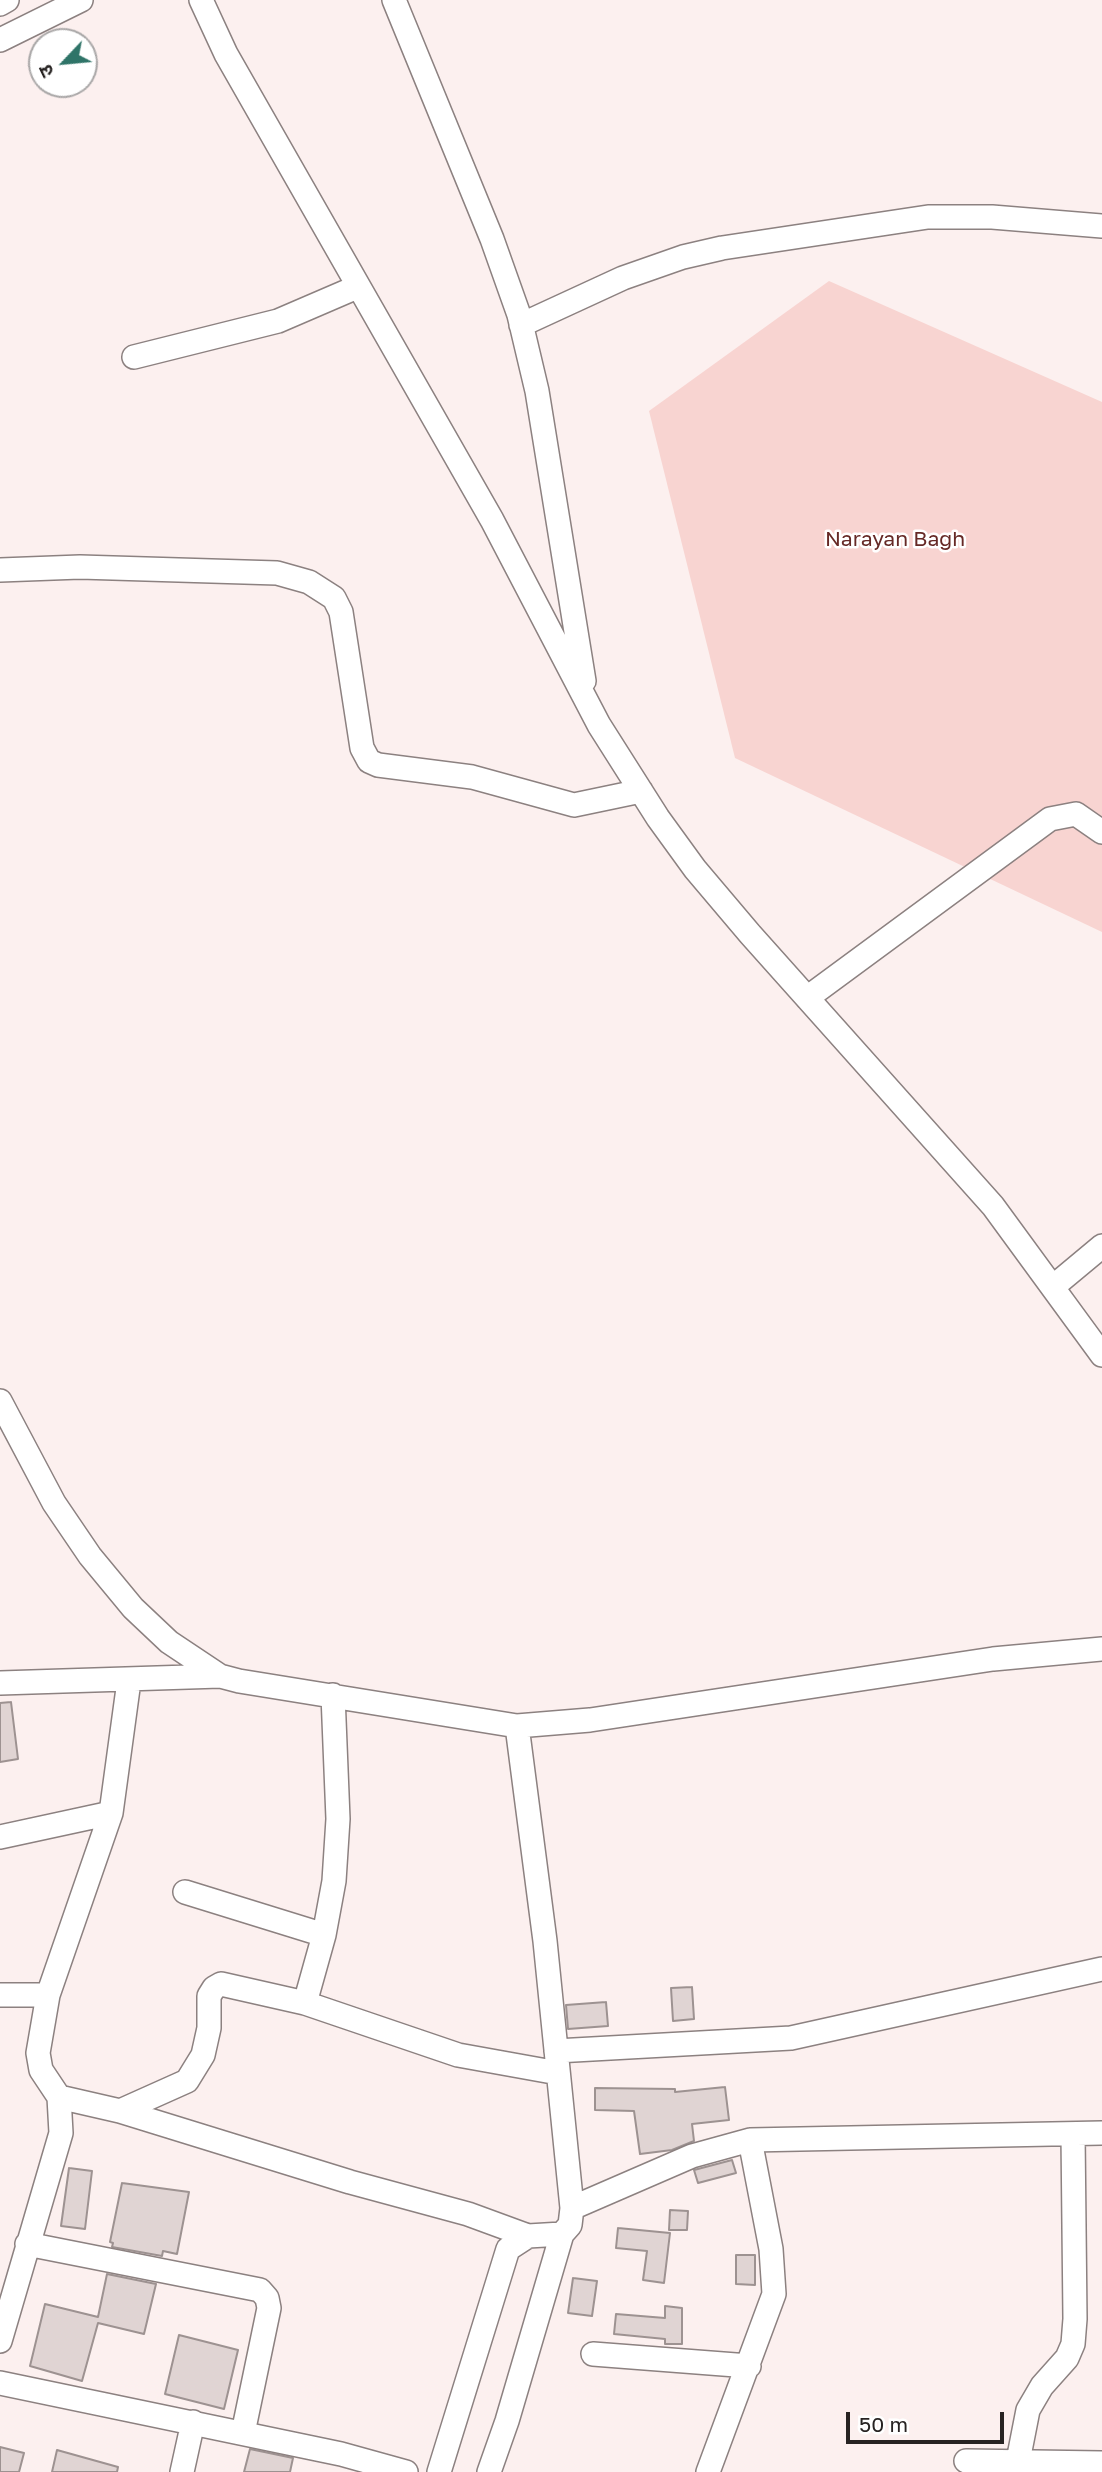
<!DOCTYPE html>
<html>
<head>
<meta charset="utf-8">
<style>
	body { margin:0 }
	#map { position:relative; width:1102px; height:2472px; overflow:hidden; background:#fcf0ef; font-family:"Golos Text","Noto Sans Devanagari",sans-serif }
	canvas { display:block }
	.north { position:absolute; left:28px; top:28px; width:70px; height:70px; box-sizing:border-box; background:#fff; border:2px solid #a9a7a7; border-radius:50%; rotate:244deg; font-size:19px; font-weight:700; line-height:28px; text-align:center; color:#272322 }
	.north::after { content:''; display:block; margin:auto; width:24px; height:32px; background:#2f7468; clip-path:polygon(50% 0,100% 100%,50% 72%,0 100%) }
	.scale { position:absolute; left:846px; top:2412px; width:158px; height:32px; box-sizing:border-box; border:4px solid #272322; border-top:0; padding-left:9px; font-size:21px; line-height:24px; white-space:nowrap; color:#272322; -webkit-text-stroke:5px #fff; paint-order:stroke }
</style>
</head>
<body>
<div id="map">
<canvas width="1102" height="2472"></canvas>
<div class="north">उ</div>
<div class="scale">50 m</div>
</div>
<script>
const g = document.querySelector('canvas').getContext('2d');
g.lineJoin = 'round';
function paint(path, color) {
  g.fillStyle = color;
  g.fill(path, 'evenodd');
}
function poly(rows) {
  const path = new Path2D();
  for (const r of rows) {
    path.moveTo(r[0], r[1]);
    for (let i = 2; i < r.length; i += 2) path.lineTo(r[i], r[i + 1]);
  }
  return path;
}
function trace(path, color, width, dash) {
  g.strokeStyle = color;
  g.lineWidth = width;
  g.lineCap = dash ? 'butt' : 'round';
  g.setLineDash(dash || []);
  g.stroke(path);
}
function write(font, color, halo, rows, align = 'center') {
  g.font = font + ' "Golos Text",sans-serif';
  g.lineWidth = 5;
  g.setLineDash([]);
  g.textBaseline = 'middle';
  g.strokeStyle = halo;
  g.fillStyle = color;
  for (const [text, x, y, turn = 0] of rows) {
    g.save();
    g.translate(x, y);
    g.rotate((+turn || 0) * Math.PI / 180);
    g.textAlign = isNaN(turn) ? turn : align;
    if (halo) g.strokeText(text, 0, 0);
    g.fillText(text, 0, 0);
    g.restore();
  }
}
paint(poly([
	[829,281,1102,402,1102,932,735,758,649,411]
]), '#f8d4d1');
const building = poly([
	[11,1702,18,1759,0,1762,0,1703,11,1702],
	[692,1987,694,2019,673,2021,671,1988,692,1987],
	[606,2002,608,2026,568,2029,566,2005,606,2002],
	[725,2087,729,2120,692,2124,694,2141,672,2150,640,2154,634,2111,595,2110,595,2088,675,2089,675,2092,725,2087],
	[732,2160,736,2173,698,2183,694,2170,732,2160],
	[69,2168,92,2171,85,2229,61,2226,69,2168],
	[122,2183,189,2192,177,2254,163,2251,162,2256,112,2247,113,2243,110,2242,122,2183],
	[670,2210,688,2211,687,2230,669,2230,670,2210],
	[618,2228,670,2233,664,2283,643,2280,647,2251,616,2248,618,2228],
	[736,2255,755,2255,755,2285,736,2284,736,2255],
	[107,2274,156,2284,144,2334,98,2323,82,2381,30,2366,45,2304,98,2317,107,2274],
	[573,2278,597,2281,592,2316,568,2313,573,2278],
	[665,2306,682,2308,682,2344,665,2344,665,2339,614,2334,616,2314,665,2318,665,2306],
	[179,2335,238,2350,224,2409,165,2394,179,2335],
	[0,2447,24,2453,19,2472,0,2472,0,2447],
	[250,2449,293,2458,290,2472,244,2472,250,2449],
	[57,2450,118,2467,117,2472,52,2472,57,2450]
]);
paint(building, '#e0d4d3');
trace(building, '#9d9291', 2);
const minor = poly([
	[201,0,226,54,492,520,599,725,658,818,695,869,750,934,993,1206,1102,1355],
	[394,0,492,239,519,315,537,391,584,681],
	[0,4,7,0],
	[0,40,81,0],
	[521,325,623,278,683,257,722,248,928,217,992,217,1102,226],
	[134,357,278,321,357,287],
	[0,570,80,567,277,573,309,582,334,598,341,612,362,748,369,761,378,765,472,777,574,805,641,791],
	[807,998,1050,819,1076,814,1102,832],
	[1054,1286,1102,1246],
	[0,1401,54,1503,90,1556,133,1608,169,1642,220,1676,239,1681,517,1726,590,1720,993,1659,1102,1649],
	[0,1683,220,1676],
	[0,1837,111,1813],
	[185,1892,324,1935],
	[0,1995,48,1995],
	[305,2003,324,1935,334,1881,338,1819,333,1695],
	[556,2051,791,2038,1102,1969],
	[59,2097,120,2111,350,2182,468,2214,528,2236],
	[120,2111,187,2081,203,2055,209,2028,209,1996,214,1988,221,1984,305,2003,458,2055,558,2073],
	[572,2208,692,2156,750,2140,1102,2133],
	[27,2244,260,2290,267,2298,269,2308,243,2433],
	[0,2341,61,2133,59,2097,41,2070,38,2053,48,1995,111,1813,129,1681],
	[593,2354,749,2366],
	[0,2383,341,2454,406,2472],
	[966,2461,1102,2463],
	[1018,2461,1028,2410,1042,2386,1067,2358,1073,2344,1075,2319,1073,2134],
	[182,2472,193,2422],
	[439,2472,508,2249,528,2236,562,2234,570,2225,572,2208,545,1941,517,1726],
	[489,2472,507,2421,562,2234],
	[708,2472,774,2294,771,2249,750,2140]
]);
trace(minor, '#8c8180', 26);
trace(minor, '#fff', 23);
write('21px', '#662926', '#fff', [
	["Narayan Bagh",895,539]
]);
</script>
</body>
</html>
